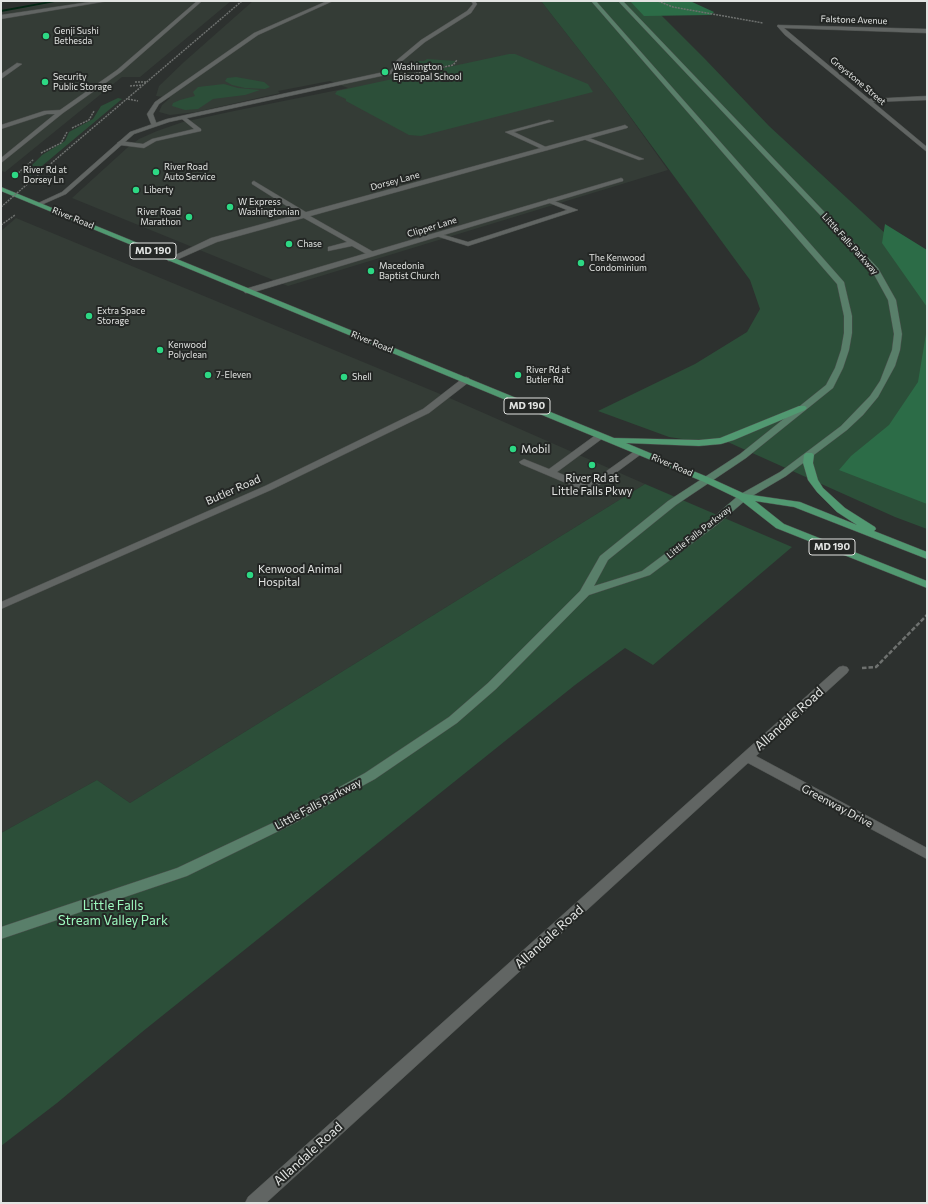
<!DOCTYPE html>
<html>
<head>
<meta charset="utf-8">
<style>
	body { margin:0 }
	#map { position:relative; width:928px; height:1204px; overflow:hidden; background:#2d312f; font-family:Commissioner,sans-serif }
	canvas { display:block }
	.frame { position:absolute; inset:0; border:2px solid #e2e4e2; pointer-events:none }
</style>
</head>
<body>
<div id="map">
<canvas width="928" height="1204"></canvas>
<div class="frame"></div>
</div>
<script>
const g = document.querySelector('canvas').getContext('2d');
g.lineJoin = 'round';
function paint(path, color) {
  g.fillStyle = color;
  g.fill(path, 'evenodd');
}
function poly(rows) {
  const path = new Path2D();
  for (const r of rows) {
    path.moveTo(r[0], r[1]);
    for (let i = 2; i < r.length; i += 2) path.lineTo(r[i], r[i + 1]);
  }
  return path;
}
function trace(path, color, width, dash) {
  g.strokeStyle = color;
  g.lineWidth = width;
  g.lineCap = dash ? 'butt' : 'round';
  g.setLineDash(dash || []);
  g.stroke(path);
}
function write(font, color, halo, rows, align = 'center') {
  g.font = font + ' Commissioner,sans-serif';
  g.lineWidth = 4;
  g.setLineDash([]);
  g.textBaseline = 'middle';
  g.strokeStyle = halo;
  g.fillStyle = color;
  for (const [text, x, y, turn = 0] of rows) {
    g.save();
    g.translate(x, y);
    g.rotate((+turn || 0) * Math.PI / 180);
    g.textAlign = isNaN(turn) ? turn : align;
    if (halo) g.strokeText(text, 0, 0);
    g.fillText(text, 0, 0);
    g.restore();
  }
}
paint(poly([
	[58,1,231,1,140,77,122,77,5,172,1,171,1,11],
	[253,1,541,1,613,93,668,170,288,286,72,198,127,148,139,139,157,131,183,122,234,111,348,88,330,81,278,91,280,93,196,112,170,115,159,112,162,105,170,98,156,96,159,86,184,62],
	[16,218,445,396,645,484,130,803,97,780,1,833,1,231]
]), '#343c36');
paint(poly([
	[541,1,647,1,705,59,769,126,927,272,927,529,895,517,721,439,696,441,669,437,598,411,695,364,747,332,760,309,750,280,613,93],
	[509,54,515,54,588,84,593,92,421,136,409,135,346,101,346,99,335,94,337,91],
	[427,59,456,61,451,65,433,69,428,67,417,69,410,66,416,61,424,61],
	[236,77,264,82,270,87,265,89,245,88,232,85,225,81,227,78],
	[224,84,238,88,260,90,245,95,213,99,198,109,185,110,172,106,173,103,180,100,195,96,193,92,198,87],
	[118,98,122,99,30,176,21,173,27,170,42,155,65,141,69,132,93,119,101,106],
	[645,484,792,547,653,665,625,648,575,685,142,1032,57,1103,1,1146,1,833,97,780,130,803]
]), '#2c4f39');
paint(poly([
	[630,1,690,1,714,12,711,15,644,16],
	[885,224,927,250,927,307,882,243],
	[927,328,927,504,839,470,851,456,889,425,918,382]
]), '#2c6c47');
paint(poly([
	[51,1,60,1,1,12,1,10,51,1]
]), '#032613');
const service = poly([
	[96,1,108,1,1,19,1,15,96,1],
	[197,1,202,1,121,72,63,113,1,163,1,158,55,114,47,114,1,129,1,125,44,111,60,110,117,70,197,1],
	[327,1,333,1,258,35,159,104,153,114,157,125,152,126,147,114,155,102,254,33,327,1],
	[471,1,475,1,477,4,471,13,425,42,401,62,395,73,391,73,390,72,397,60,421,40,467,11,473,4,471,1],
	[17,63,22,64,1,79,1,74,17,63],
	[184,116,201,129,201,131,156,141,144,148,120,145,117,143,120,141,143,144,152,139,194,129,182,119,182,117,184,116],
	[549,120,554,121,514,132,548,148,548,150,544,150,505,132,549,120],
	[583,137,587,137,644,159,639,160,583,139,583,137],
	[254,181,309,214,310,216,377,254,373,256,370,256,352,246,328,251,328,247,347,242,302,217,301,215,252,184,252,182,254,181],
	[549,199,578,210,468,246,433,235,437,233,468,242,567,210,547,202,547,200,549,199],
	[600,433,605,436,603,438,557,472,587,485,636,450,642,450,644,452,591,491,585,491,521,464,519,462,524,459,549,469,597,434,600,433]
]);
const minor = poly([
	[778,25,927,29,927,33,784,28,869,99,927,96,927,100,873,102,927,147,927,152,785,35,777,26,778,25],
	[393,70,395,71,395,73,169,122,134,134,66,194,41,205,36,204,62,192,130,132,167,119,393,70],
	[625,125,628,127,627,128,217,242,174,261,168,261,167,259,211,238,625,125],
	[621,178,623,179,623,181,251,293,245,293,244,291,245,289,621,178],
	[466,377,469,378,470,380,469,382,429,413,271,490,1,609,1,602,265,486,423,409,463,378,466,377],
	[843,666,847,667,849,670,847,673,756,756,927,848,927,859,748,763,266,1203,245,1203,248,1197,839,667,843,666]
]);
const secondary = poly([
	[591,1,596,1,844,282,852,316,852,333,849,350,843,368,833,388,746,458,676,505,608,560,594,586,642,571,710,520,739,495,780,472,841,426,870,396,880,381,892,350,894,334,888,300,871,269,618,1,623,1,878,268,896,300,902,334,900,350,895,366,878,397,863,415,847,430,786,476,747,499,718,524,650,575,589,595,496,689,457,723,375,779,291,825,187,876,1,939,1,927,177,868,281,819,365,773,449,717,488,683,580,591,600,556,668,501,740,454,826,385,835,368,841,350,844,333,844,316,837,284,591,1]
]);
const primary = poly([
	[1,187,614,438,699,440,720,438,799,406,805,406,807,408,805,410,734,440,721,444,699,446,626,443,710,478,745,494,800,502,857,525,837,512,817,492,808,480,803,463,804,455,806,453,812,453,814,455,813,463,818,480,823,488,845,508,875,527,876,529,874,531,927,552,927,559,794,507,755,501,784,524,927,581,927,588,776,528,739,499,704,482,1,191,1,187]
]);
trace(service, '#4b4e4c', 1);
trace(minor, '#4b4e4c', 1);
trace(secondary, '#4b4e4c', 1);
trace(primary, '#4b4e4c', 1);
trace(poly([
	[658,1,673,7,763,23],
	[413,74,453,65,457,60],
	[135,82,146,82],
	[130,86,143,85],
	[128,99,138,101],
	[72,128,89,120,94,111],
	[41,153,61,143,67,132],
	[62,154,242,1],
	[16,175,34,159],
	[1,225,15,215]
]), '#6e716f', 1.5, [2, 1]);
trace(poly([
	[862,668,876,667,927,615]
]), '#6e716f', 2.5, [4.5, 2]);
paint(service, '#616563');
paint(minor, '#616563');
paint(secondary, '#597f6a');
paint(primary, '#519971');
trace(poly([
	[1,207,62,154]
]), '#6e716f', 1.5, [2, 1]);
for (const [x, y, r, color] of [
	[46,36,4,"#2dd884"],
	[385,72,4,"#2dd884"],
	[45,82,4,"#2dd884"],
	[156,172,4,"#2dd884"],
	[15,175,4,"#2dd884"],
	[136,190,4,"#2dd884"],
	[230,207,4,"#2dd884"],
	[189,217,4,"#2dd884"],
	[289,244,4,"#2dd884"],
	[581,263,4,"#2dd884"],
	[371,271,4,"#2dd884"],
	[89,316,4,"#2dd884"],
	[160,350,4,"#2dd884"],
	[208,375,4,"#2dd884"],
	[518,375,4,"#2dd884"],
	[344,377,4,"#2dd884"],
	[513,449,4,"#2dd884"],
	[592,465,4,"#2dd884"],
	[250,575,4,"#2dd884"]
]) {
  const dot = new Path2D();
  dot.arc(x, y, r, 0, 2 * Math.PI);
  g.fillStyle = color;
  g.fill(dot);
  trace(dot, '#242725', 1.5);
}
write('9px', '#e2e4e2', '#242725', [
	["Falstone Avenue",854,20,2],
	["Greystone Street",858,81,40],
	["Dorsey Lane",395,181,-15],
	["River Road",73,218,22],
	["Clipper Lane",432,227,-17],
	["Little Falls Parkway",850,244,48],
	["River Road",372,342,22],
	["River Road",672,465,23],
	["Little Falls Parkway",699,532,-38]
]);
write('9px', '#e2e4e2', '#242725', [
	["Genji Sushi",54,31],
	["Bethesda",54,41],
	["Washington",393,67],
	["Episcopal School",393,77],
	["Security",53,77],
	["Public Storage",53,87],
	["River Road",164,167],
	["Auto Service",164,177],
	["River Rd at",23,170],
	["Dorsey Ln",23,180],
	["Liberty",144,190],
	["W Express",238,202],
	["Washingtonian",238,212],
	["River Road",181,212,"right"],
	["Marathon",181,222,"right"],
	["Chase",297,244],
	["The Kenwood",589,258],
	["Condominium",589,268],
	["Macedonia",379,266],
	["Baptist Church",379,276],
	["Extra Space",97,311],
	["Storage",97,321],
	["Kenwood",168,345],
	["Polyclean",168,355],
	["River Rd at",526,370],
	["Butler Rd",526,380],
	["7-Eleven",216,375],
	["Shell",352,377]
], 'left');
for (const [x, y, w] of [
	[153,251,46],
	[527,406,46],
	[832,547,46]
]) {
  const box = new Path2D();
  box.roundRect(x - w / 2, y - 8, w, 16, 3);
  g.fillStyle = '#242725';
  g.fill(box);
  trace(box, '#e2e4e2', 1);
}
write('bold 10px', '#e2e4e2', null, [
	["MD 190",153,251],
	["MD 190",527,406],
	["MD 190",832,547]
]);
write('11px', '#e2e4e2', '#242725', [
	["Mobil",521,449],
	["River Rd at",592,478,"center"],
	["Little Falls Pkwy",592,491,"center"],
	["Kenwood Animal",258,569],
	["Hospital",258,582]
], 'left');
write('11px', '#e2e4e2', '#242725', [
	["Butler Road",233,490,-24],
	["Little Falls Parkway",318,804,-28],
	["Greenway Drive",837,806,28]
]);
write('13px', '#e2e4e2', '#242725', [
	["Allandale Road",789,719,-42],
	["Allandale Road",549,937,-42],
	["Allandale Road",308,1154,-42]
]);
write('13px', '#9cf8be', '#242725', [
	["Little Falls",113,906],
	["Stream Valley Park",113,921]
]);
</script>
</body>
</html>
